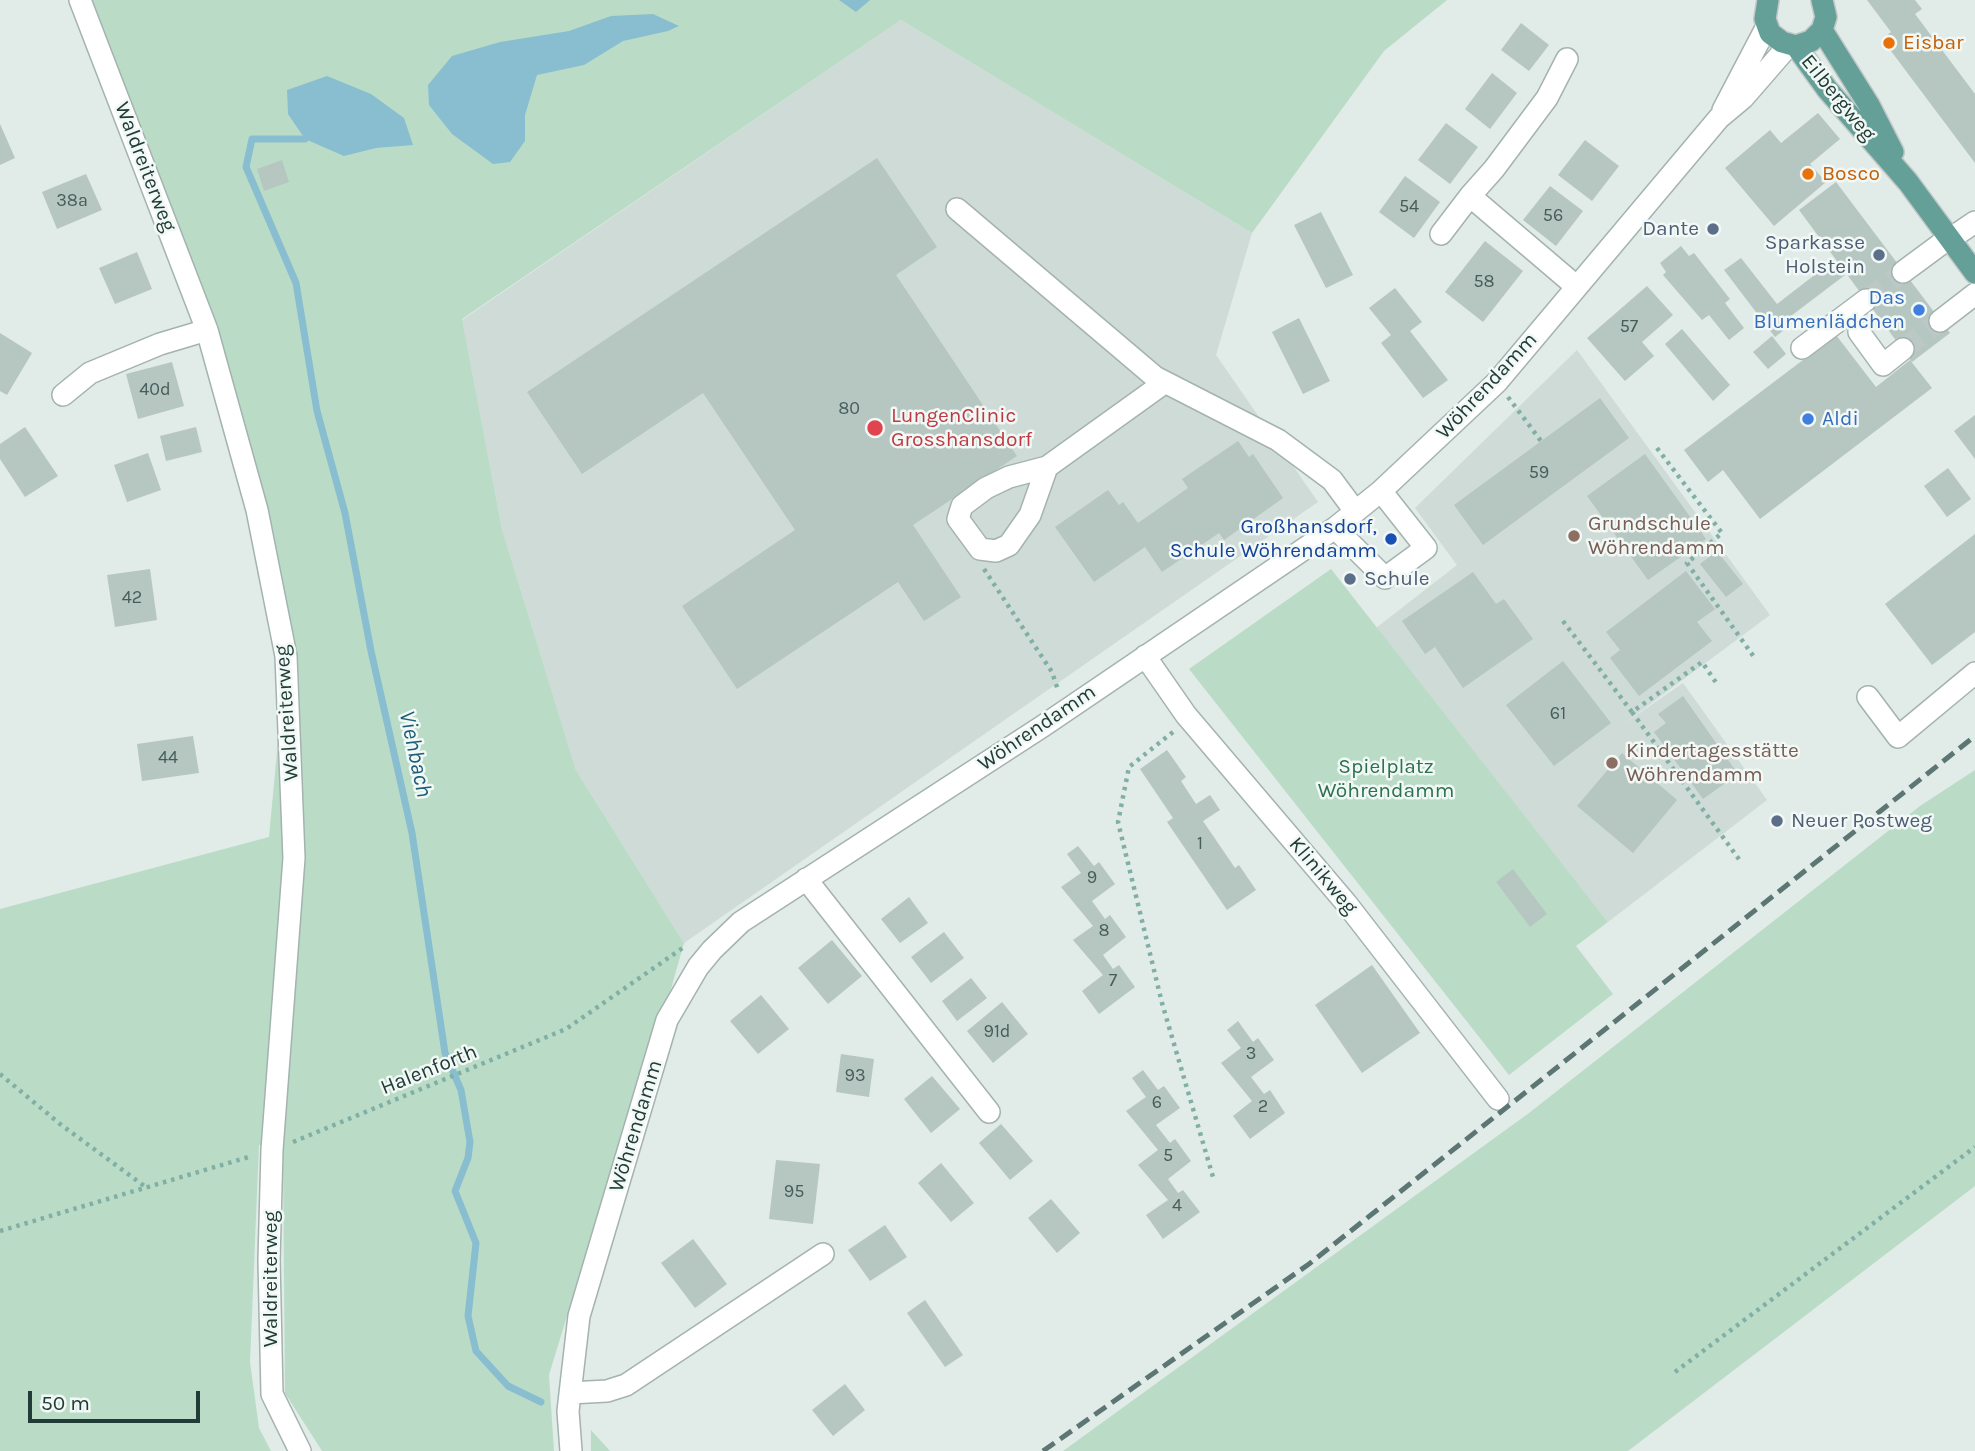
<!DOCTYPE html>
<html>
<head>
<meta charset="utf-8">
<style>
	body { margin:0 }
	#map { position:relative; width:1975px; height:1451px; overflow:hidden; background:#e1ebe8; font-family:Karla,sans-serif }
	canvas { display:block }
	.scale { position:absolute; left:28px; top:1391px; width:172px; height:32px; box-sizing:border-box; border:4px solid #213c37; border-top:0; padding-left:9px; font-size:21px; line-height:24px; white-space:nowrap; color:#213c37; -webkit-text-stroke:5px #f1f8f5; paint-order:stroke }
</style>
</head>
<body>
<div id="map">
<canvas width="1975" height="1451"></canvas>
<div class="scale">50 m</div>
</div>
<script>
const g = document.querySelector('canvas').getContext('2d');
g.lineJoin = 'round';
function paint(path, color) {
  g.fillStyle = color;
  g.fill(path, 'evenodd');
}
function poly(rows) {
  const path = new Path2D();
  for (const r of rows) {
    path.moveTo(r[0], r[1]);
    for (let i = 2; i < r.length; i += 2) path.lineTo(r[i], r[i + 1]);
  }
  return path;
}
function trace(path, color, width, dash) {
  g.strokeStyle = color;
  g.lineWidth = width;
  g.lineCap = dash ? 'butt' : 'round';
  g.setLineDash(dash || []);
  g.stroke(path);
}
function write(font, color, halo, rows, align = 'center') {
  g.font = font + ' Karla,sans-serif';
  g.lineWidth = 5;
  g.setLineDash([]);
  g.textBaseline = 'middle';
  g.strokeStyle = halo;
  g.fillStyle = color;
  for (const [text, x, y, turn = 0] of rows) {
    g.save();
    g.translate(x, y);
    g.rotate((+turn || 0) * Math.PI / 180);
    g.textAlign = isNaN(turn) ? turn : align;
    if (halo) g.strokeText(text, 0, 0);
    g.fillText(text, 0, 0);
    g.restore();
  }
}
paint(poly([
	[901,20,1252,233,1216,355,1318,502,684,943,576,770,502,529,462,320],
	[1577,350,1770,615,1622,725,1683,683,1767,800,1608,922,1376,628,1457,565,1415,508]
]), '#cfdbd7');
paint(poly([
	[79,0,1447,0,1384,51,1252,233,901,20,462,319,502,529,576,770,684,943,671,989,652,1037,549,1375,554,1451,322,1451,285,1393,283,1157,259,1145,250,1362,259,1428,271,1451,0,1451,0,909,269,837,286,656,207,330],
	[1331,569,1608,922,1576,946,1613,994,1509,1075,1189,669],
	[1975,770,1975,1186,1628,1451,1063,1451,1529,1113,1920,806],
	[591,1430,610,1451,591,1451]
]), '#badcc7');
paint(poly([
	[839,0,870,0,856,12],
	[653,14,679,26,668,31,623,41,584,65,537,75,525,115,525,141,510,162,493,164,452,134,429,105,428,85,452,56,500,42,569,31,611,16],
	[327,76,371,94,404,118,413,145,376,148,344,156,305,139,288,114,287,90]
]), '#89bdd0');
trace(poly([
	[305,139,252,139,246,167,296,283,317,411,345,513,371,651,412,833,445,1053,461,1090,470,1142,468,1158,455,1191,476,1243,468,1316,476,1351,508,1386,541,1402]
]), '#89bdd0', 7);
paint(poly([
	[1867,0,1915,0,1922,9,1915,14,1975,94,1975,163,1882,39,1891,32],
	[1521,23,1549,45,1529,71,1501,50],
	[1492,73,1517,93,1490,129,1465,109],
	[1818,113,1840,139,1810,164,1826,182,1774,226,1725,168,1770,130,1781,143],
	[1446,123,1478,147,1450,184,1418,160],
	[0,124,15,158,0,165],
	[1585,140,1619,166,1592,201,1558,175],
	[877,158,937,247,896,275,1017,456,913,525,961,597,924,621,898,582,737,689,682,606,795,530,703,393,582,474,527,392],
	[282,160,289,182,264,191,257,169],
	[86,174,102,210,57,229,42,192],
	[1405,176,1440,202,1414,238,1379,212],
	[1836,182,1950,333,1912,362,1799,210],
	[1550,186,1583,211,1556,246,1523,220],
	[1321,212,1353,275,1326,288,1294,225],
	[1485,241,1523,271,1483,322,1445,292],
	[1681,246,1689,256,1694,253,1730,299,1725,303,1744,328,1729,340,1709,315,1702,320,1663,275,1666,272,1660,263],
	[137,252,152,289,115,304,99,268],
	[1741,258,1777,304,1834,260,1845,275,1787,319,1792,324,1775,337,1724,270],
	[1647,286,1673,315,1642,342,1654,356,1625,381,1587,338],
	[1395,288,1422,322,1410,331,1448,380,1423,398,1381,343,1391,335,1369,308],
	[1299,318,1330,381,1303,394,1272,332],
	[1682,329,1730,385,1713,401,1665,344],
	[0,333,32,353,7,395,0,391],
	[1836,335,1876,387,1910,360,1932,388,1760,519,1723,470,1708,482,1684,450],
	[1772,336,1786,354,1768,369,1753,352],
	[172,362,184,406,138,419,126,374],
	[1600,398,1629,438,1483,545,1454,505],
	[1975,415,1975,459,1954,431],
	[25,427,58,476,25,497,0,459,0,444],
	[196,427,202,452,166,461,160,436],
	[1238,441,1249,457,1253,454,1283,498,1224,540,1219,533,1162,572,1145,547,1094,582,1055,527,1108,490,1119,505,1123,502,1138,523,1188,488,1182,479],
	[148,453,161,490,127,502,114,465],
	[1645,454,1706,539,1648,580,1587,496],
	[1948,468,1971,499,1947,517,1924,486],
	[1975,534,1975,632,1932,665,1885,604],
	[1717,551,1743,584,1726,597,1700,564],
	[150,569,157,620,115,627,107,575],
	[1686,571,1715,609,1697,622,1712,641,1639,696,1610,658,1620,650,1606,632],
	[1473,572,1496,604,1504,599,1533,639,1463,688,1435,647,1425,654,1402,621],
	[1563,661,1611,723,1554,766,1506,705],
	[1683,696,1738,774,1703,799,1654,732,1666,723,1658,714],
	[193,736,199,773,142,781,137,744],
	[1167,750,1186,777,1181,781,1196,804,1210,795,1220,810,1203,821,1235,868,1239,865,1256,890,1227,910,1167,822,1173,818,1140,769],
	[1622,753,1677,800,1633,853,1577,806],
	[1078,846,1094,866,1099,862,1115,884,1092,901,1105,919,1110,915,1126,937,1103,955,1113,969,1119,965,1135,987,1099,1014,1082,991,1103,975,1073,940,1093,926,1061,887,1081,873,1067,854],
	[1513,869,1547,914,1530,927,1496,882],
	[909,897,928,923,900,943,881,919],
	[944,932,964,958,931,983,911,957],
	[832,940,862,976,828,1004,798,968],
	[1372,965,1420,1033,1362,1073,1315,1005],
	[971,978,987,998,957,1021,942,1001],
	[761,995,789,1029,758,1054,730,1021],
	[1002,1002,1028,1034,993,1063,967,1031],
	[1238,1021,1253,1042,1258,1038,1274,1060,1251,1077,1264,1094,1270,1090,1285,1113,1250,1139,1233,1116,1252,1101,1221,1063,1241,1048,1227,1030],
	[841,1054,874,1059,869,1097,836,1092],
	[1143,1070,1158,1090,1164,1086,1180,1108,1156,1125,1170,1143,1175,1139,1191,1161,1168,1179,1178,1193,1183,1190,1200,1212,1163,1239,1146,1215,1168,1200,1138,1165,1158,1150,1126,1111,1146,1097,1132,1078],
	[932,1076,960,1109,931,1133,904,1099],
	[1001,1124,1033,1161,1010,1180,979,1143],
	[776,1160,820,1164,813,1224,769,1219],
	[941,1163,974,1203,951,1222,918,1183],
	[1051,1199,1080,1233,1057,1253,1028,1218],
	[885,1225,907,1257,870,1281,848,1250],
	[693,1239,727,1284,695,1308,661,1263],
	[925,1300,963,1355,945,1367,907,1313],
	[845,1384,865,1410,833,1436,812,1410]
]), '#b6c6c1');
trace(poly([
	[1866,300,1903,272],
	[1903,349,1940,321]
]), '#bbc8c5', 21, [21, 10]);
const minor = poly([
	[80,0,207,330,257,510,286,656,294,858,272,1150,269,1260,272,1394,300,1451],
	[1723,110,1767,26],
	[1470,196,1494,169,1547,98,1567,59],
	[957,209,1155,377,1278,440,1332,480,1355,511],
	[1441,234,1470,196,1577,287],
	[1950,239,1975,222],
	[1903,272,1949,238],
	[1940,321,1975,294],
	[1859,332,1883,365,1903,349],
	[1802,348,1866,300],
	[63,395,90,373,160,344,207,330],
	[1047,467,1030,515,1009,545,996,551,980,549,958,519,962,506,986,488,1009,477,1047,467,1164,383],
	[1335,528,1385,578,1426,548,1381,491],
	[1145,656,1186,715,1346,903,1498,1099],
	[1868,697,1898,737,1975,673],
	[806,879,989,1112],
	[570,1393,607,1391,626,1385,823,1254],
	[571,1451,568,1411,579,1316,667,1020,698,967,712,950,741,922,1043,726,1335,528,1381,491,1497,382,1719,118,1743,98,1789,45]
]);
const major = poly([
	[1768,0,1765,19,1770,33,1782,42,1796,46,1811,41,1822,30,1826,17,1822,0],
	[1822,30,1869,105,1893,152],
	[1796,46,1827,89,1908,182,1975,273]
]);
trace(minor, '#a4b3af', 24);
trace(major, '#c1c8c7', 24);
trace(poly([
	[1508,397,1541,441],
	[1657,448,1722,533,1687,563,1754,657],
	[984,569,1052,672,1058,690],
	[1563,621,1632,712,1702,662,1717,684],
	[1632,712,1741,862],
	[1173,732,1129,767,1118,822,1162,1003,1213,1177],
	[0,1074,60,1124,147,1188],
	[293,1142,566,1029,684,947],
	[0,1231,252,1156],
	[1675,1372,1975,1147]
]), '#81afa5', 4.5, [3.5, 5]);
trace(minor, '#fff', 21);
trace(major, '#65a098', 21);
trace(poly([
	[1043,1451,1309,1264,1975,736]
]), '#5c7773', 5, [14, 7]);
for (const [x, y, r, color] of [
	[1889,43,7,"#e8710a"],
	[1808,174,7,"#e8710a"],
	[1713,229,7,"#5c6f8a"],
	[1879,255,7,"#5c6f8a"],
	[1919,310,7,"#3f7fe0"],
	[1808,419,7,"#3f7fe0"],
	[875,428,9,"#e0444e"],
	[1574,536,7,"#8d6e63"],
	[1391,539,7,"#1a4fb4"],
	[1350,579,7,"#5c6f8a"],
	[1612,763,7,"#8d6e63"],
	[1777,821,7,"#5c6f8a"]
]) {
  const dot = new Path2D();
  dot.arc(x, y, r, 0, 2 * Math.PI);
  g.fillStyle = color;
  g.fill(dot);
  trace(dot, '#f1f8f5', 2.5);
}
write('18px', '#465e5a', null, [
	["38a",72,201],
	["54",1409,207],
	["56",1553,216],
	["58",1484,282],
	["57",1629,327],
	["40d",155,390],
	["80",849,409],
	["59",1539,473],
	["42",132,598],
	["61",1558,714],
	["44",168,758],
	["1",1200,844],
	["9",1092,878],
	["8",1104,931],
	["7",1113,981],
	["91d",997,1032],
	["3",1251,1054],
	["93",855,1076],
	["6",1157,1103],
	["2",1263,1107],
	["5",1168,1156],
	["95",794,1192],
	["4",1177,1206]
]);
write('21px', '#c56008', '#f1f8f5', [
	["Eisbar",1903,43],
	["Bosco",1822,174]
], 'left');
write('21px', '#213c37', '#f1f8f5', [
	["Eilbergweg",1838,98,51],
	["Waldreiterweg",145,167,69],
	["Wöhrendamm",1487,386,-47],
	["Waldreiterweg",287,713,-94],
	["Wöhrendamm",1037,728,-34],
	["Klinikweg",1323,876,50],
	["Halenforth",429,1070,-22],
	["Wöhrendamm",636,1126,-73],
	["Waldreiterweg",271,1279,-90]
]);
write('21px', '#4e5e75', '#f1f8f5', [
	["Dante",1699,229],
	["Sparkasse",1865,243],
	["Holstein",1865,267],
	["Schule",1364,579,"left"],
	["Neuer Postweg",1791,821,"left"]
], 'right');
write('21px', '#366cbe', '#f1f8f5', [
	["Das",1905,298],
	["Blumenlädchen",1905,322],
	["Aldi",1822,419,"left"]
], 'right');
write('21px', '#be3a42', '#f1f8f5', [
	["LungenClinic",891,416],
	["Grosshansdorf",891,440]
], 'left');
write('21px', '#785e54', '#f1f8f5', [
	["Grundschule",1588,524],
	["Wöhrendamm",1588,548],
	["Kindertagesstätte",1626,751],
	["Wöhrendamm",1626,775]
], 'left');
write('21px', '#164399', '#f1f8f5', [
	["Großhansdorf,",1377,527],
	["Schule Wöhrendamm",1377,551]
], 'right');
write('21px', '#2c724f', '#f1f8f5', [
	["Spielplatz",1386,767],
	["Wöhrendamm",1386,791]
]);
write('italic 23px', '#1c5e77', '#f1f8f5', [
	["Viehbach",415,754,78]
]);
</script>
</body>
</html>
